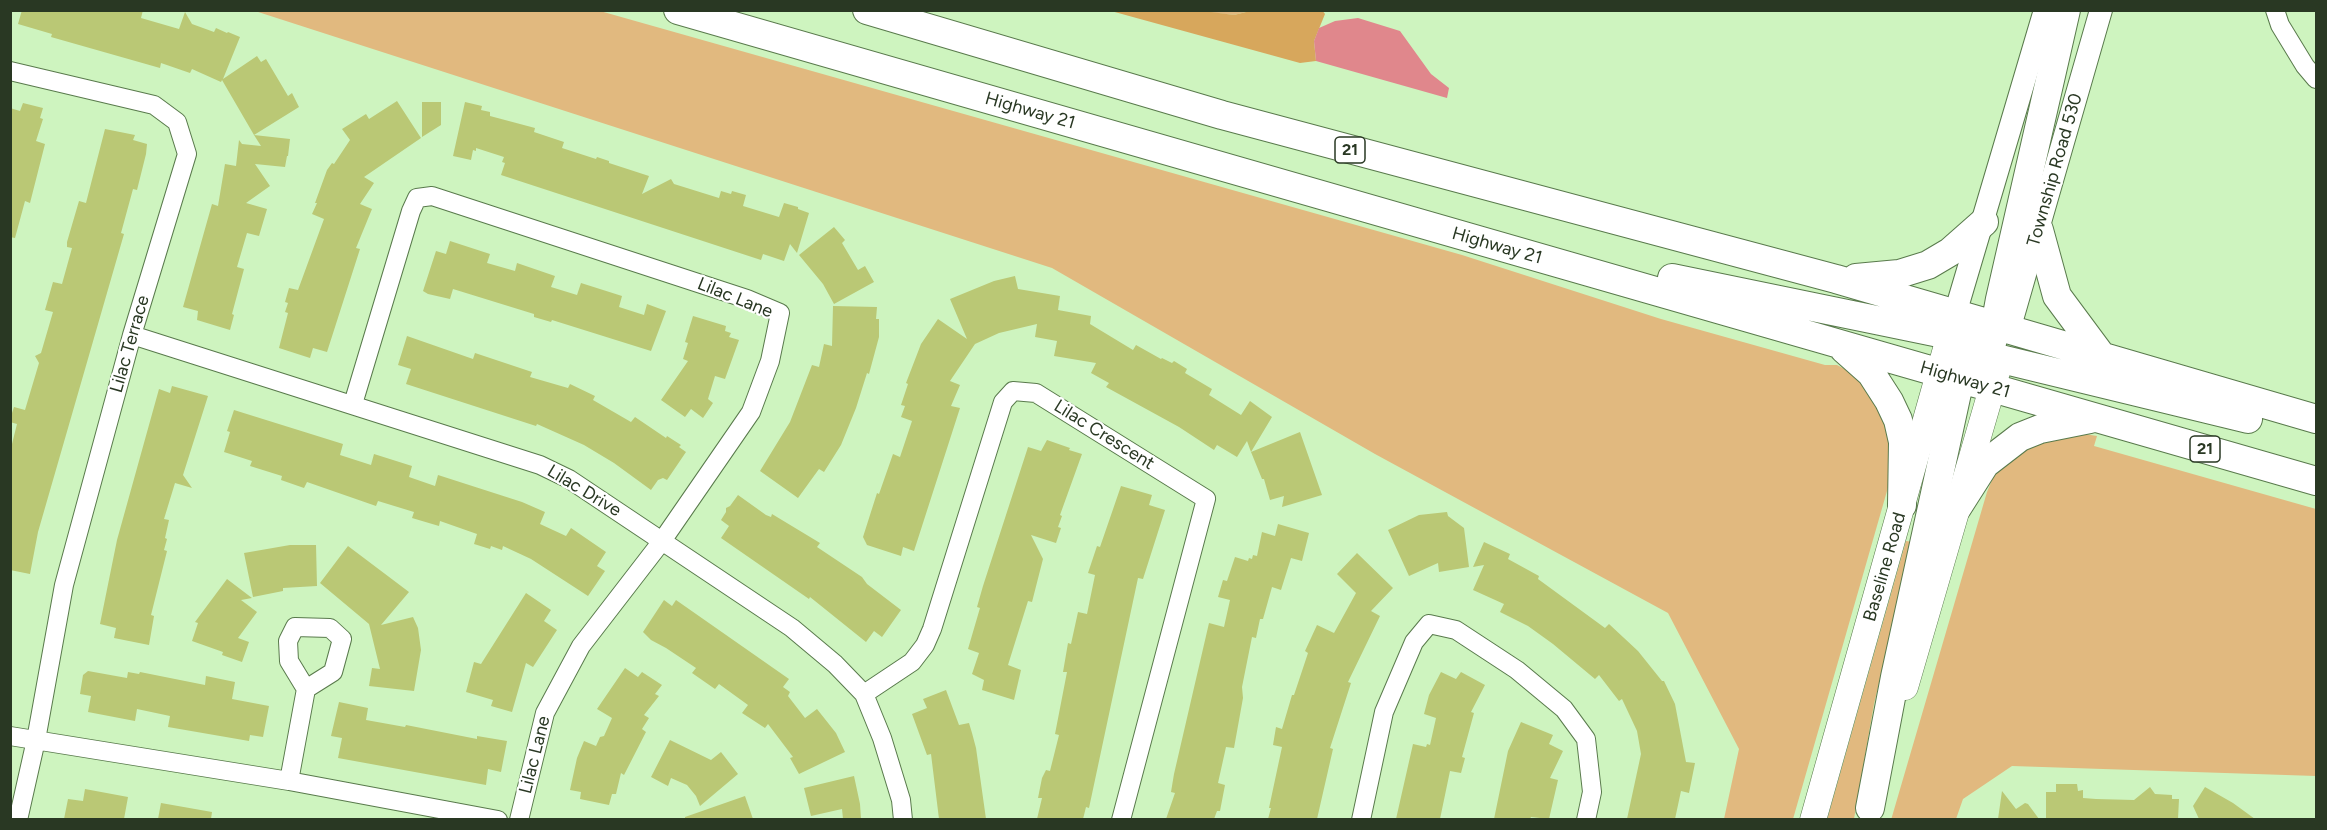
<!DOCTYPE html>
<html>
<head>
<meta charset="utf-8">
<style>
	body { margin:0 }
	#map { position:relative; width:2327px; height:830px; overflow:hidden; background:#cef4bf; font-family:Figtree,sans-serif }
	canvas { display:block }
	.frame { position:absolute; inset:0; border:12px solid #293823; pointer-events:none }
</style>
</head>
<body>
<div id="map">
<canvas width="2327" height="830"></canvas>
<div class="frame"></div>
</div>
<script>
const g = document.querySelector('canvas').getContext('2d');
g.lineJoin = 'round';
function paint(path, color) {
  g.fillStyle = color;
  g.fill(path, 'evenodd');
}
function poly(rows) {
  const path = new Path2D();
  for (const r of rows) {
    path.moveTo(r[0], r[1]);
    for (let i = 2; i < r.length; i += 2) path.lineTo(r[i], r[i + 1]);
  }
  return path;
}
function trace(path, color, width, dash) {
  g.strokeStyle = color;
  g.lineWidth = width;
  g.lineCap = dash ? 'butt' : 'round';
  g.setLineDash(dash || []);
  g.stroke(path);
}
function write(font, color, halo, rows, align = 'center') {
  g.font = font + ' Figtree,sans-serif';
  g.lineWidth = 4.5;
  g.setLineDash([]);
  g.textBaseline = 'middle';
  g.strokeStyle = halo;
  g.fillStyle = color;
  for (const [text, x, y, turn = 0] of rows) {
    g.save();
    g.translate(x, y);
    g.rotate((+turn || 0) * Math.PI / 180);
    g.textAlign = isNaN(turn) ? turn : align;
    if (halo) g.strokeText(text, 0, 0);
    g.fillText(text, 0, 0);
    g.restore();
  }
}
paint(poly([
	[255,11,600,11,1462,255,1661,319,1825,365,1837,365,1854,374,1887,412,1893,470,1793,819,1724,819,1739,749,1668,613,1375,454,1052,268],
	[1196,11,1250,11,1234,15],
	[2072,432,2097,436,2094,446,2316,509,2316,776,2012,766,1963,799,1956,819,1891,820,1987,492,1994,475,2007,460,2021,448],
	[1906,541,1913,542,1874,704,1854,819,1827,820]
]), '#e1b97f');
paint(poly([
	[1196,10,1234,15,1250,11,1322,10,1325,14,1314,41,1316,61,1300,63,1111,11]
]), '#d7a75c');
paint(poly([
	[1358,18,1400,31,1431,74,1449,88,1447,98,1316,61,1314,41,1319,28,1335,21]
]), '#e0878c');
paint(poly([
	[22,10,143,10,141,18,179,29,185,12,192,24,214,32,216,28,227,33,228,32,240,37,223,79,257,56,261,62,266,59,288,96,292,93,299,107,254,135,222,80,221,82,192,69,190,73,161,63,160,68,51,37,52,34,18,24],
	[397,101,421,138,364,177,374,183,360,204,372,209,356,248,360,249,327,352,313,348,310,358,279,348,288,313,285,312,288,303,285,302,289,288,298,290,324,219,312,214,317,203,315,203,327,170,332,163,334,164,350,140,342,129,366,114,369,119],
	[422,102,441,102,441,125,422,137],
	[465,102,482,106,481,110,490,112,490,116,535,128,534,132,564,142,562,148,596,159,597,157,609,161,609,163,649,176,642,194,671,179,674,184,719,198,721,191,731,194,732,191,746,195,743,206,779,217,784,203,798,207,798,209,809,213,797,253,790,244,784,261,763,254,761,260,501,175,505,163,502,162,504,157,476,148,476,151,473,150,471,160,453,156],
	[23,103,43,108,40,118,43,119,36,141,45,144,30,203,25,201,15,238,10,237,10,108,20,111],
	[105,129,135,135,133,140,147,144,146,154,137,190,133,189,121,233,124,234,38,532,30,574,10,570,10,452,17,424,10,422,10,419,14,407,25,410,39,363,35,356,41,353,53,312,45,310,53,282,62,284,72,248,67,247,67,242,79,201,86,203],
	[254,135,290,139,288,156,287,156,285,167,255,164,270,186,246,203,267,209,259,236,247,233,237,267,244,269,232,314,234,315,230,330,197,320,198,311,183,307,212,204,218,206,225,164,236,166,239,140,242,144,261,146],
	[834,227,845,240,842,243,858,270,865,266,874,282,834,304,823,284,799,255],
	[450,241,490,254,487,263,515,271,517,263,555,276,551,287,577,295,581,283,622,296,619,307,644,315,647,304,666,311,651,351,552,320,551,322,534,317,534,314,453,289,450,299,428,294,423,291,436,251,446,254],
	[1015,276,1018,289,1060,296,1058,310,1091,316,1090,324,1133,350,1136,345,1161,359,1162,358,1172,363,1174,361,1187,369,1185,373,1212,389,1209,395,1241,415,1250,401,1272,417,1251,452,1247,441,1237,457,1217,445,1214,450,1179,427,1106,387,1109,383,1091,373,1096,363,1054,356,1057,341,1035,337,1037,324,999,333,975,344,950,381,960,385,951,406,960,408,914,551,903,547,901,556,867,545,863,537,877,493,879,494,893,454,900,457,912,421,901,417,905,406,901,405,908,384,906,383,921,344,938,319,967,339,950,299,994,281],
	[833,306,877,307,876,319,879,319,879,337,869,374,867,373,856,408,841,445,824,472,819,469,798,498,760,471,790,422,812,365,819,367,824,344,832,346],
	[693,316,726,326,725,331,731,333,729,337,739,340,725,379,715,376,708,399,713,403,703,418,691,409,685,417,661,400,688,361,683,359,688,343,685,342],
	[407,336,473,359,475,353,532,372,530,377,568,388,570,384,595,396,593,400,631,422,635,417,666,438,667,436,681,445,679,447,686,452,667,480,663,478,658,480,651,490,614,463,584,445,537,424,536,426,406,384,411,369,398,365],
	[172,386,208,396,183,475,192,488,175,483,164,519,169,520,165,538,167,539,164,550,167,551,151,615,154,616,149,645,114,638,116,628,100,624,117,540,159,389,170,393],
	[234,410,343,444,340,455,371,465,374,454,412,466,409,477,435,486,438,475,522,502,545,512,540,524,566,536,571,528,606,552,597,566,605,571,588,596,531,559,503,546,502,550,491,546,490,549,474,544,477,534,440,521,439,526,412,518,414,512,378,501,376,506,307,482,304,488,281,480,282,476,250,466,252,461,224,452,230,432,227,431],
	[1300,432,1322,495,1282,507,1284,496,1270,500,1264,479,1262,479,1251,452],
	[1047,440,1070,448,1069,450,1082,454,1060,515,1062,516,1058,527,1061,528,1056,543,1031,535,1043,559,1032,602,1028,601,1008,665,1021,670,1014,700,982,690,984,680,972,674,979,653,968,649,980,608,977,607,983,586,1028,447,1041,451],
	[1121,486,1152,495,1149,505,1165,510,1143,579,1138,578,1089,808,1086,807,1083,819,1037,819,1042,798,1038,798,1042,778,1046,770,1050,771,1059,735,1055,734,1067,672,1063,672,1068,643,1071,644,1078,612,1087,614,1095,575,1088,573,1097,546,1100,547],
	[738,495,766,515,771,517,772,514,820,543,817,547,862,577,867,584,901,610,882,637,874,631,866,642,810,597,809,599,721,538,729,526,721,520,726,512,726,508,730,506],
	[1447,512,1448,516,1464,528,1469,567,1439,572,1438,563,1409,576,1388,530,1419,515],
	[1278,524,1309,533,1302,561,1291,558,1281,590,1272,587,1263,619,1260,619,1256,638,1252,637,1242,687,1243,698,1234,748,1226,747,1218,783,1225,785,1220,811,1217,811,1214,819,1166,819,1175,793,1171,792,1174,774,1209,623,1224,627,1230,600,1218,597,1223,580,1227,581,1235,557,1248,561,1249,558,1252,559,1253,555,1257,556,1262,532,1275,536],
	[1484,542,1510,554,1508,559,1539,576,1538,579,1605,628,1609,624,1638,651,1662,681,1664,681,1675,704,1686,762,1695,763,1689,793,1681,791,1675,819,1627,819,1641,754,1637,731,1622,699,1619,701,1599,675,1595,679,1553,644,1528,626,1500,612,1504,604,1473,590,1484,565,1473,567],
	[290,545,316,545,317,586,283,588,283,591,253,597,244,553],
	[348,546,409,592,381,625,413,617,418,628,421,650,414,691,369,686,372,668,380,669,369,624,320,583],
	[1357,553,1393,588,1371,611,1380,616,1348,682,1351,683,1330,748,1333,749,1317,819,1268,819,1271,808,1269,808,1282,747,1273,745,1276,727,1282,729,1292,695,1294,695,1308,653,1305,651,1317,625,1334,633,1356,593,1337,574],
	[227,579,252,598,241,600,257,612,238,638,249,642,242,662,222,655,223,652,192,641,198,623,195,622],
	[526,593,551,610,544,621,557,630,533,667,526,663,512,712,491,706,493,700,466,692,474,662,481,664],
	[664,600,672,606,676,600,789,679,783,687,790,692,788,696,805,718,817,709,836,733,845,752,799,774,790,758,793,757,768,724,765,728,742,713,748,705,719,684,715,689,692,673,696,668,666,648,651,640,643,632],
	[625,668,638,677,642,672,662,685,655,694,659,696,644,715,649,718,642,729,646,732,624,775,621,773,616,794,612,794,609,805,580,799,581,792,570,790,577,758,584,741,596,746,600,737,604,736,612,718,597,709],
	[88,671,127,678,128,672,139,674,140,672,205,685,206,676,235,682,232,699,269,706,263,737,250,735,249,741,168,727,170,716,137,709,135,721,88,712,91,696,80,694,83,675],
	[1441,672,1456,679,1461,672,1485,685,1471,712,1474,713,1462,757,1465,758,1461,773,1450,771,1440,819,1396,819,1413,744,1426,747,1427,744,1430,745,1436,718,1424,714,1429,695],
	[946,690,959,725,969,723,972,733,976,748,986,819,939,819,931,754,927,755,912,714,927,708,923,699],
	[339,702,368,708,366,720,405,727,406,725,477,739,477,736,507,741,501,772,488,769,486,785,338,758,342,738,331,736],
	[1521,722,1553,735,1549,744,1563,751,1550,778,1558,780,1549,819,1531,817,1530,819,1494,819,1508,751],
	[670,740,711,760,721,752,738,774,700,806,696,796,687,785,671,778,668,786,651,777],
	[854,776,860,804,861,819,843,819,842,809,811,816,804,788],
	[2056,784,2077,784,2078,791,2083,790,2083,798,2096,799,2134,800,2150,787,2155,794,2172,795,2172,799,2179,799,2178,819,2046,819,2046,792,2056,792],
	[2205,787,2233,803,2255,819,2199,819,2193,806],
	[85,789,128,797,124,819,64,819,68,799,83,801],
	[2002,791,2016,809,2025,803,2028,804,2039,819,1998,819],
	[745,796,753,819,685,819,685,817],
	[161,803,212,812,211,819,158,819]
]), '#bac875');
const minor = poly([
	[2275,10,2280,25,2305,66,2316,79],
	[10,71,154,105,177,122,187,154,132,335,64,585,36,740,18,820],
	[132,335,540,465,569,479,792,628,835,664,864,694,882,738,901,800,903,820],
	[353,404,411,211,417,198,432,196,747,299,780,313,770,361,751,412,662,541,581,646,545,713,519,820],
	[864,694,912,662,925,645,932,629,1003,402,1013,391,1036,393,1206,499,1121,820],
	[10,736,289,781,498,820],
	[289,781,306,689,289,661,288,641,295,627,330,628,342,639,333,672,306,689],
	[1361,820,1384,712,1414,642,1429,624,1456,630,1517,670,1564,709,1586,739,1592,792,1586,820]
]);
const tertiary = poly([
	[1955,314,2045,10],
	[2009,330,2101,10]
]);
const secondary = poly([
	[1905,687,1998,368],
	[1813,820,1955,317]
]);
const primary = poly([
	[678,10,2316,481],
	[867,10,1222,115,1836,279,2316,419],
	[2039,230,2057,296,2103,358],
	[1672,278,1983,342],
	[1856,278,1899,274,1928,265,1950,252,1984,222],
	[1992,343,2000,299,2066,10],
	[1844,349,1871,373,1889,401,1898,420,1903,442,1902,505],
	[1956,362,2001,359,2248,419],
	[1957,508,1985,464,2020,437,2040,429,2090,419],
	[1870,808,1895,677,1960,379,1965,338,1963,322,1955,314]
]);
trace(minor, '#597a4c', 20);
trace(tertiary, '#597a4c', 24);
trace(secondary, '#597a4c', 27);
trace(primary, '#597a4c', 30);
trace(minor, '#fff', 18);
trace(tertiary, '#fff', 22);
trace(secondary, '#fff', 26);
trace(primary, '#fff', 28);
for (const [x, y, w] of [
	[1350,150,30],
	[2205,449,30]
]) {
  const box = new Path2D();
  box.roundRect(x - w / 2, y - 13, w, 26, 4.5);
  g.fillStyle = '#fff';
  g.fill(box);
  trace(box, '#293823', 1.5);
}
write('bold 16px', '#293823', null, [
	["21",1350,150],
	["21",2205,449]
]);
write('18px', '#293823', '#fff', [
	["Highway 21",1030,111,16],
	["Township Road 530",2055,170,-74],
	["Highway 21",1497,246,16],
	["Lilac Lane",735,298,22],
	["Lilac Terrace",130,344,-74],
	["Highway 21",1965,380,16],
	["Lilac Crescent",1104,435,32],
	["Lilac Drive",584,491,31],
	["Baseline Road",1885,567,-74],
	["Lilac Lane",535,755,-76]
]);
</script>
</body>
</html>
